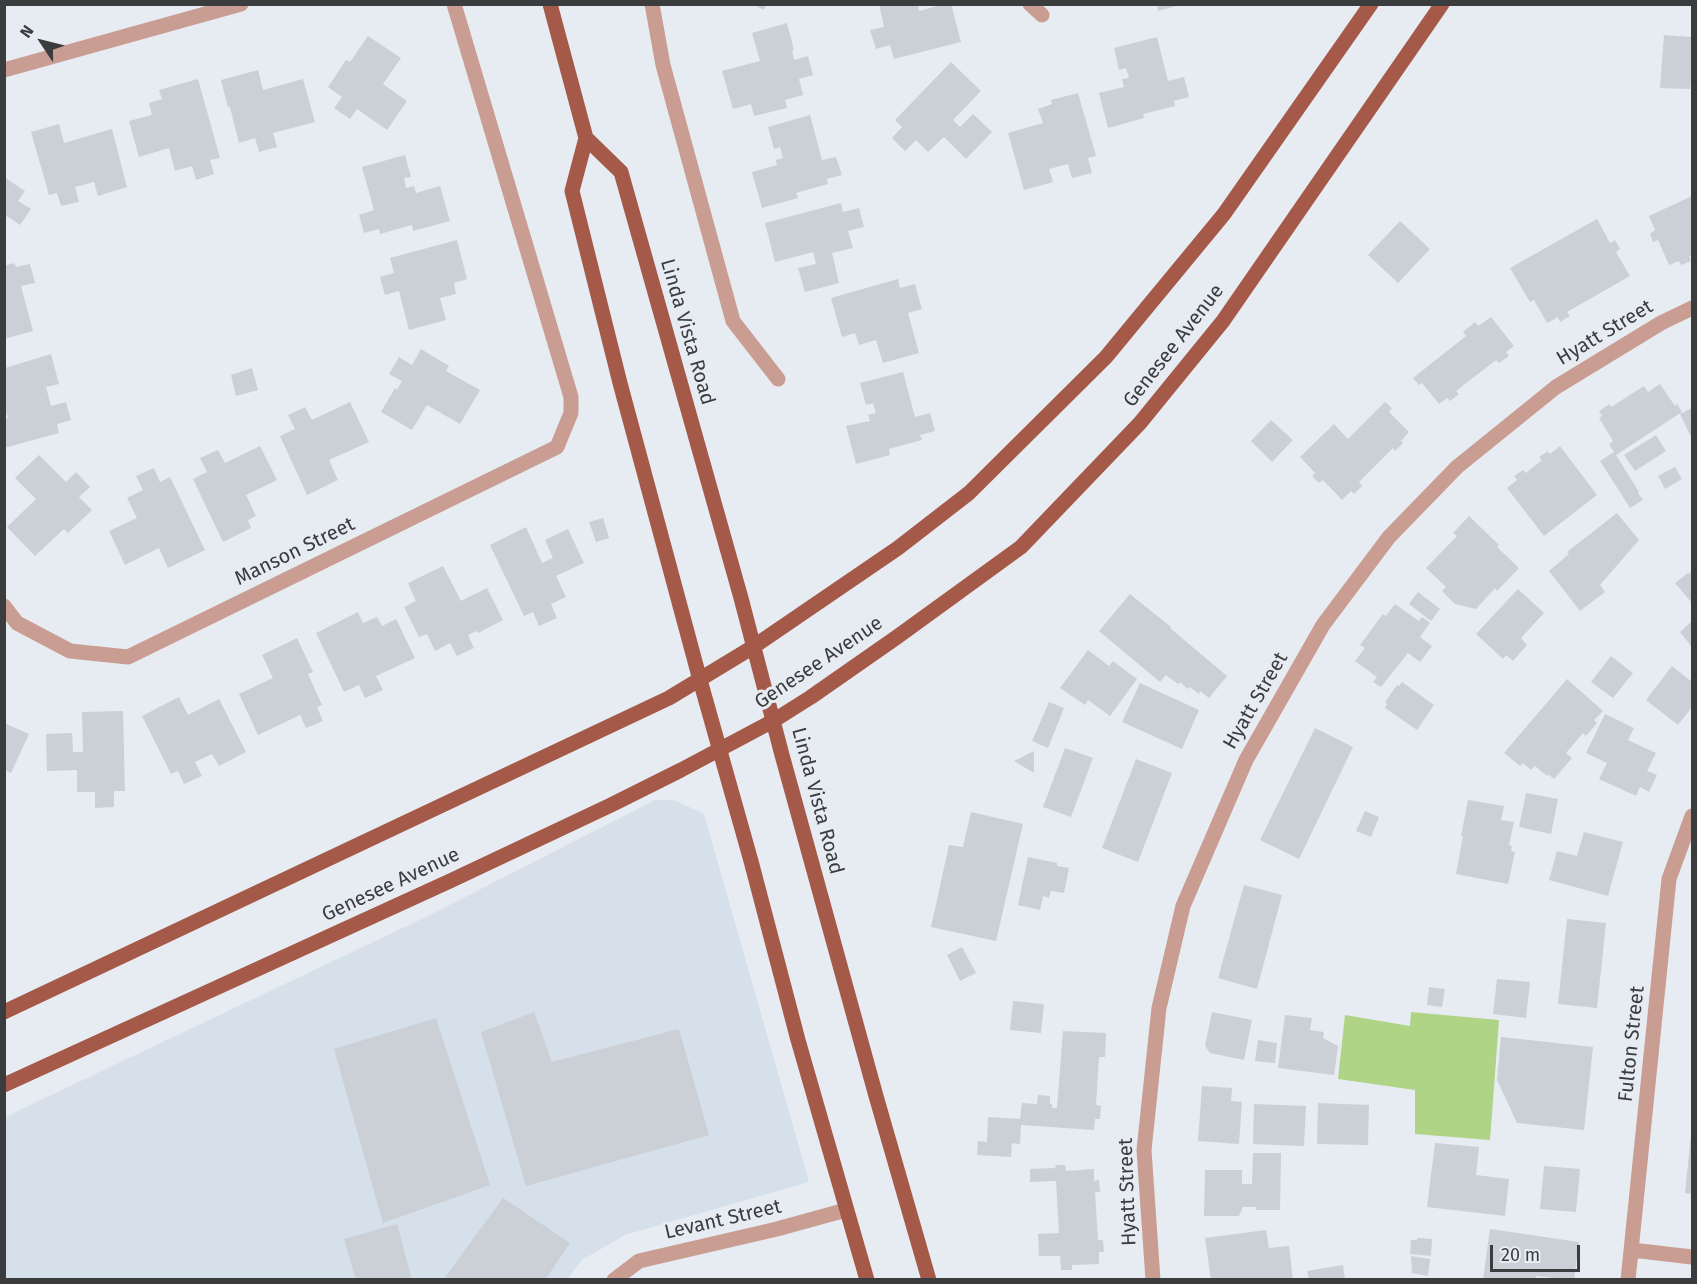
<!DOCTYPE html>
<html>
<head>
<meta charset="utf-8">
<style>
	body { margin:0 }
	#map { position:relative; width:1697px; height:1284px; overflow:hidden; background:#e7ecf2; font-family:"Fira Sans",sans-serif }
	canvas { display:block }
	.frame { position:absolute; inset:0; border:6px solid #3a3c3e; pointer-events:none }
	.north { position:absolute; left:12px; top:12px; width:60px; height:60px; -webkit-text-stroke:4px #e7ecf2; paint-order:stroke; rotate:305deg; font-size:16px; font-weight:700; line-height:24px; text-align:center; color:#3a3c3e }
	.north::after { content:''; display:block; margin:auto; width:21px; height:27px; background:#3a3c3e; clip-path:polygon(50% 0,100% 100%,50% 72%,0 100%) }
	.scale { position:absolute; left:1490px; top:1245px; width:90px; height:27px; box-sizing:border-box; border:3px solid #3a3c3e; border-top:0; padding-left:8px; font-size:18px; line-height:21px; white-space:nowrap; color:#3a3c3e; -webkit-text-stroke:4px #e7ecf2; paint-order:stroke }
</style>
</head>
<body>
<div id="map">
<canvas width="1697" height="1284"></canvas>
<div class="frame"></div>
<div class="north">N</div>
<div class="scale">20 m</div>
</div>
<script>
const g = document.querySelector('canvas').getContext('2d');
g.lineJoin = 'round';
function paint(path, color) {
  g.fillStyle = color;
  g.fill(path, 'evenodd');
}
function poly(rows) {
  const path = new Path2D();
  for (const r of rows) {
    path.moveTo(r[0], r[1]);
    for (let i = 2; i < r.length; i += 2) path.lineTo(r[i], r[i + 1]);
  }
  return path;
}
function trace(path, color, width, dash) {
  g.strokeStyle = color;
  g.lineWidth = width;
  g.lineCap = dash ? 'butt' : 'round';
  g.setLineDash(dash || []);
  g.stroke(path);
}
function write(font, color, halo, rows, align = 'center') {
  g.font = font + ' "Fira Sans",sans-serif';
  g.lineWidth = 6;
  g.setLineDash([]);
  g.textBaseline = 'middle';
  g.strokeStyle = halo;
  g.fillStyle = color;
  for (const [text, x, y, turn = 0] of rows) {
    g.save();
    g.translate(x, y);
    g.rotate((+turn || 0) * Math.PI / 180);
    g.textAlign = isNaN(turn) ? turn : align;
    if (halo) g.strokeText(text, 0, 0);
    g.fillText(text, 0, 0);
    g.restore();
  }
}
paint(poly([
	[655,800,674,800,704,814,809,1182,625,1235,582,1260,567,1279,5,1280,5,1117,430,915]
]), '#d5e0ea');
paint(poly([
	[1411,1012,1499,1020,1490,1140,1415,1134,1415,1090,1338,1079,1345,1015,1410,1026]
]), '#afd485');
paint(poly([
	[752,4,766,4,764,10],
	[879,4,918,4,919,11,945,4,951,4,961,42,894,59,890,45,876,49,870,30,884,27],
	[1157,4,1180,4,1180,5,1158,11],
	[787,23,794,50,792,50,794,60,808,56,813,75,799,79,803,95,785,100,787,108,754,116,751,104,733,109,722,71,760,61,752,33],
	[1664,35,1692,37,1692,77,1691,77,1690,89,1660,88],
	[368,36,401,58,383,84,407,101,387,130,357,109,350,119,334,108,342,97,328,87,346,60,350,62],
	[1157,37,1168,81,1184,77,1189,97,1174,101,1175,106,1143,114,1144,118,1108,128,1099,93,1124,87,1122,79,1129,78,1126,68,1119,70,1114,48],
	[951,62,981,91,953,120,960,127,973,114,992,132,966,159,944,137,928,152,916,140,905,151,892,138,902,127,895,120],
	[258,70,263,90,303,79,315,122,273,133,277,147,259,152,255,138,239,143,230,107,228,107,221,80],
	[198,79,220,158,210,160,214,174,196,180,192,166,175,171,169,148,139,157,129,121,152,115,149,103,162,99,159,90],
	[1078,93,1096,156,1088,158,1092,173,1072,178,1068,164,1049,169,1053,182,1024,190,1008,133,1043,123,1038,109,1052,104,1051,100],
	[810,115,822,160,836,157,842,175,827,179,828,184,796,193,798,198,762,208,752,172,777,165,776,160,783,158,780,147,774,149,768,127],
	[59,124,64,143,112,129,127,187,98,196,94,182,75,187,79,202,61,206,57,193,49,195,31,132],
	[405,155,411,177,404,178,406,188,414,186,416,193,440,186,450,221,413,231,412,225,380,234,379,229,364,233,359,215,374,210,362,167],
	[4,177,25,191,18,201,31,209,20,225,7,216,4,220],
	[1692,196,1692,255,1689,256,1691,261,1681,265,1679,261,1669,265,1658,240,1653,242,1650,234,1655,230,1649,216],
	[841,203,843,212,859,208,864,227,848,231,853,248,832,253,839,283,805,292,798,268,816,264,813,252,775,262,765,223],
	[1597,219,1610,243,1615,240,1620,249,1616,252,1630,276,1567,312,1570,316,1560,322,1558,317,1547,323,1534,300,1530,302,1510,268],
	[1400,221,1430,249,1398,283,1368,255],
	[457,240,467,279,454,283,456,294,440,298,446,320,409,330,399,291,385,295,380,277,394,273,390,258],
	[14,263,16,267,30,264,35,283,21,286,33,331,4,339,4,266],
	[898,279,900,288,915,284,922,309,908,313,919,353,883,363,876,340,859,345,855,333,842,337,831,298],
	[1491,317,1514,346,1506,352,1509,356,1499,363,1496,360,1456,391,1459,394,1450,401,1447,398,1439,404,1422,383,1419,385,1413,378,1466,336,1463,332,1475,322,1478,326],
	[421,349,449,366,446,371,480,390,460,424,427,405,412,430,381,412,395,388,397,390,402,381,389,374,399,357,412,365],
	[51,354,59,384,46,387,51,406,66,402,71,420,57,424,59,433,4,448,4,419,8,418,5,408,5,368],
	[252,368,258,390,236,396,231,375],
	[903,372,915,417,930,413,935,431,920,435,922,440,889,449,890,455,856,464,846,426,870,421,868,415,876,413,873,403,866,405,860,383],
	[1660,384,1675,406,1677,404,1682,412,1616,455,1639,492,1638,493,1643,500,1630,508,1600,461,1614,452,1609,444,1613,441,1599,418,1602,416,1599,411,1610,404,1611,407,1644,386,1648,392],
	[350,402,369,442,329,460,338,480,307,495,280,436,295,429,288,415,305,407,312,420],
	[1385,402,1392,408,1389,412,1409,432,1401,441,1403,443,1395,451,1393,448,1359,482,1362,486,1354,494,1351,491,1342,500,1323,480,1319,483,1312,476,1315,473,1300,457,1334,424,1348,439],
	[1692,408,1692,439,1680,414],
	[1271,420,1293,440,1272,462,1251,441],
	[1656,435,1666,451,1635,471,1624,455],
	[260,446,277,480,246,495,256,516,248,520,251,528,223,542,193,479,207,472,200,458,218,450,225,463],
	[1560,446,1597,495,1544,536,1507,488,1517,480,1514,476,1523,470,1526,473,1542,460,1539,457,1548,451,1550,454],
	[39,455,66,482,76,472,90,487,79,497,92,510,68,533,64,529,35,556,7,527,36,499,15,478],
	[1675,467,1682,479,1665,489,1658,476],
	[154,468,160,482,170,477,205,550,168,568,159,548,125,565,109,531,137,518,127,498,143,490,136,476],
	[1617,513,1639,540,1600,585,1605,592,1580,611,1549,571,1569,554,1567,552],
	[1469,516,1499,545,1497,547,1519,568,1497,591,1495,588,1476,609,1455,604,1442,591,1446,587,1426,568,1457,536,1453,533],
	[603,518,609,538,596,542,589,522],
	[526,527,542,563,553,558,545,540,568,529,584,563,556,576,566,597,551,604,557,618,539,626,533,612,524,616,490,545],
	[443,566,461,601,487,588,503,620,478,633,477,631,468,635,474,648,457,656,450,643,435,651,427,634,419,637,404,607,416,601,408,583],
	[1692,571,1692,603,1675,583,1688,573,1689,574],
	[1518,589,1544,613,1521,638,1527,645,1513,661,1506,655,1503,659,1476,634],
	[1418,592,1440,609,1431,621,1409,604],
	[1130,594,1171,627,1170,628,1227,676,1209,698,1200,691,1199,694,1190,687,1188,689,1180,682,1178,684,1166,675,1160,682,1099,631],
	[1395,604,1419,621,1422,617,1430,623,1420,637,1432,646,1420,662,1408,653,1381,687,1373,682,1377,677,1355,661,1365,648,1360,645,1383,614,1386,616],
	[358,612,363,623,377,617,382,626,396,619,415,658,376,676,383,690,365,698,359,685,344,692,316,633],
	[1692,621,1692,647,1680,632],
	[297,638,313,672,308,674,322,705,317,707,323,721,306,728,300,715,258,735,239,694,273,678,262,655],
	[1088,650,1109,666,1113,661,1137,679,1110,716,1088,700,1085,705,1060,688],
	[1611,656,1633,673,1613,698,1591,682],
	[1672,666,1692,682,1692,707,1678,725,1646,700],
	[1567,679,1603,711,1594,720,1597,723,1586,736,1583,733,1566,753,1572,758,1554,779,1548,774,1547,776,1535,766,1531,770,1523,763,1520,766,1504,753],
	[1402,682,1434,705,1417,730,1385,708,1387,704,1385,702,1397,685,1399,686],
	[1140,683,1199,710,1182,749,1122,722],
	[179,697,188,715,219,699,246,752,219,766,212,754,195,762,202,776,184,784,178,771,171,774,142,716],
	[1049,702,1064,708,1048,748,1032,741],
	[123,711,125,791,114,791,114,807,95,808,95,792,77,792,77,770,47,771,46,734,72,733,73,752,83,752,82,712],
	[1605,714,1634,728,1628,740,1656,753,1647,771,1657,775,1649,792,1640,787,1636,796,1599,779,1607,763,1586,753],
	[4,723,29,734,11,773,4,770],
	[1315,728,1353,747,1299,859,1260,840],
	[1065,748,1093,758,1071,817,1043,807],
	[1034,751,1034,773,1014,761],
	[1136,759,1172,773,1138,862,1102,848],
	[1526,793,1558,799,1551,834,1519,827],
	[1468,800,1504,806,1501,820,1514,822,1509,845,1512,846,1511,851,1515,852,1508,884,1456,874,1463,836,1461,836],
	[1365,811,1379,817,1371,837,1356,831],
	[971,812,1023,824,996,941,931,927,949,845,963,847],
	[1584,832,1623,842,1608,896,1549,880,1557,851,1577,856],
	[1028,857,1057,863,1057,866,1069,868,1064,893,1051,891,1049,898,1043,896,1040,910,1018,905],
	[1244,885,1282,895,1257,989,1218,978],
	[1567,919,1606,923,1597,1008,1558,1004],
	[962,947,976,973,960,981,947,955],
	[1497,979,1530,982,1526,1018,1493,1014],
	[1429,987,1445,989,1442,1007,1427,1005],
	[1013,1001,1044,1004,1041,1033,1010,1030],
	[534,1012,552,1062,679,1029,709,1135,526,1186,481,1032],
	[1212,1012,1252,1020,1244,1060,1210,1053,1205,1046],
	[1285,1015,1312,1018,1310,1030,1324,1032,1323,1038,1338,1046,1334,1075,1278,1068],
	[436,1018,490,1185,383,1223,334,1049],
	[1063,1031,1106,1033,1105,1057,1099,1057,1096,1105,1101,1106,1100,1119,1095,1119,1094,1130,1021,1125,1020,1144,1012,1143,1011,1157,977,1155,978,1141,987,1142,988,1117,1020,1119,1022,1103,1037,1104,1038,1095,1050,1096,1050,1104,1052,1104,1052,1108,1057,1108],
	[1501,1037,1593,1047,1584,1130,1517,1123,1497,1080],
	[1258,1040,1277,1043,1275,1063,1255,1061],
	[1202,1086,1232,1088,1231,1101,1242,1102,1239,1144,1198,1141],
	[1318,1103,1369,1105,1368,1145,1317,1144],
	[1254,1104,1306,1106,1304,1146,1253,1144],
	[1691,1135,1692,1135,1692,1194,1685,1193],
	[1435,1143,1479,1147,1476,1175,1509,1179,1505,1216,1427,1207],
	[1253,1153,1281,1153,1280,1210,1256,1210,1256,1207,1243,1207,1239,1216,1204,1216,1205,1170,1242,1170,1242,1184,1252,1184],
	[1055,1165,1065,1165,1066,1171,1094,1169,1094,1181,1099,1180,1100,1192,1095,1192,1098,1240,1103,1240,1104,1252,1099,1252,1099,1264,1072,1265,1072,1270,1061,1270,1060,1256,1039,1256,1038,1234,1059,1233,1056,1181,1030,1182,1030,1169,1056,1168],
	[1544,1166,1580,1169,1576,1212,1540,1209],
	[503,1198,570,1243,545,1280,443,1280],
	[397,1224,412,1280,356,1280,344,1239],
	[1490,1229,1579,1242,1574,1280,1536,1276,1536,1280,1483,1280],
	[1266,1230,1269,1248,1289,1246,1293,1280,1211,1280,1205,1238],
	[1417,1238,1432,1239,1431,1256,1410,1254,1411,1240,1417,1240],
	[1411,1256,1430,1259,1428,1276,1412,1273],
	[1343,1265,1345,1280,1309,1280,1307,1271]
]), '#cad0d5');
trace(poly([
	[652,4,663,65,733,321,778,379],
	[1030,4,1042,15],
	[4,70,241,4],
	[4,606,17,623,70,651,128,657,557,447,571,413,571,397,454,4],
	[1632,1250,1692,1257],
	[614,1280,639,1261,777,1229,846,1210],
	[1153,1280,1144,1150,1159,1008,1183,906,1246,760,1323,625,1389,537,1457,467,1556,387,1661,323,1692,308],
	[1628,1280,1669,879,1692,816]
]), '#c99d92', 15);
trace(poly([
	[550,4,586,138,572,191,620,383,700,680,751,861,798,1040,867,1280],
	[586,138,621,172,741,598,782,755,876,1096,929,1280],
	[4,1012,669,698,753,647,898,548,969,493,1106,357,1224,214,1371,4],
	[4,1085,450,881,611,805,681,770,773,721,811,697,897,637,1021,547,1140,423,1223,321,1442,4]
]), '#a55948', 15);
write('20px', '#3a3c3e', '#e7ecf2', [
	["Linda Vista Road",687,332,74],
	["Hyatt Street",1605,333,-31],
	["Genesee Avenue",1174,346,-52],
	["Manson Street",295,552,-26],
	["Genesee Avenue",819,663,-34],
	["Hyatt Street",1256,701,-60],
	["Linda Vista Road",817,801,75],
	["Genesee Avenue",391,885,-25],
	["Fulton Street",1632,1044,-84],
	["Hyatt Street",1128,1192,-92],
	["Levant Street",723,1220,-13]
]);
</script>
</body>
</html>
